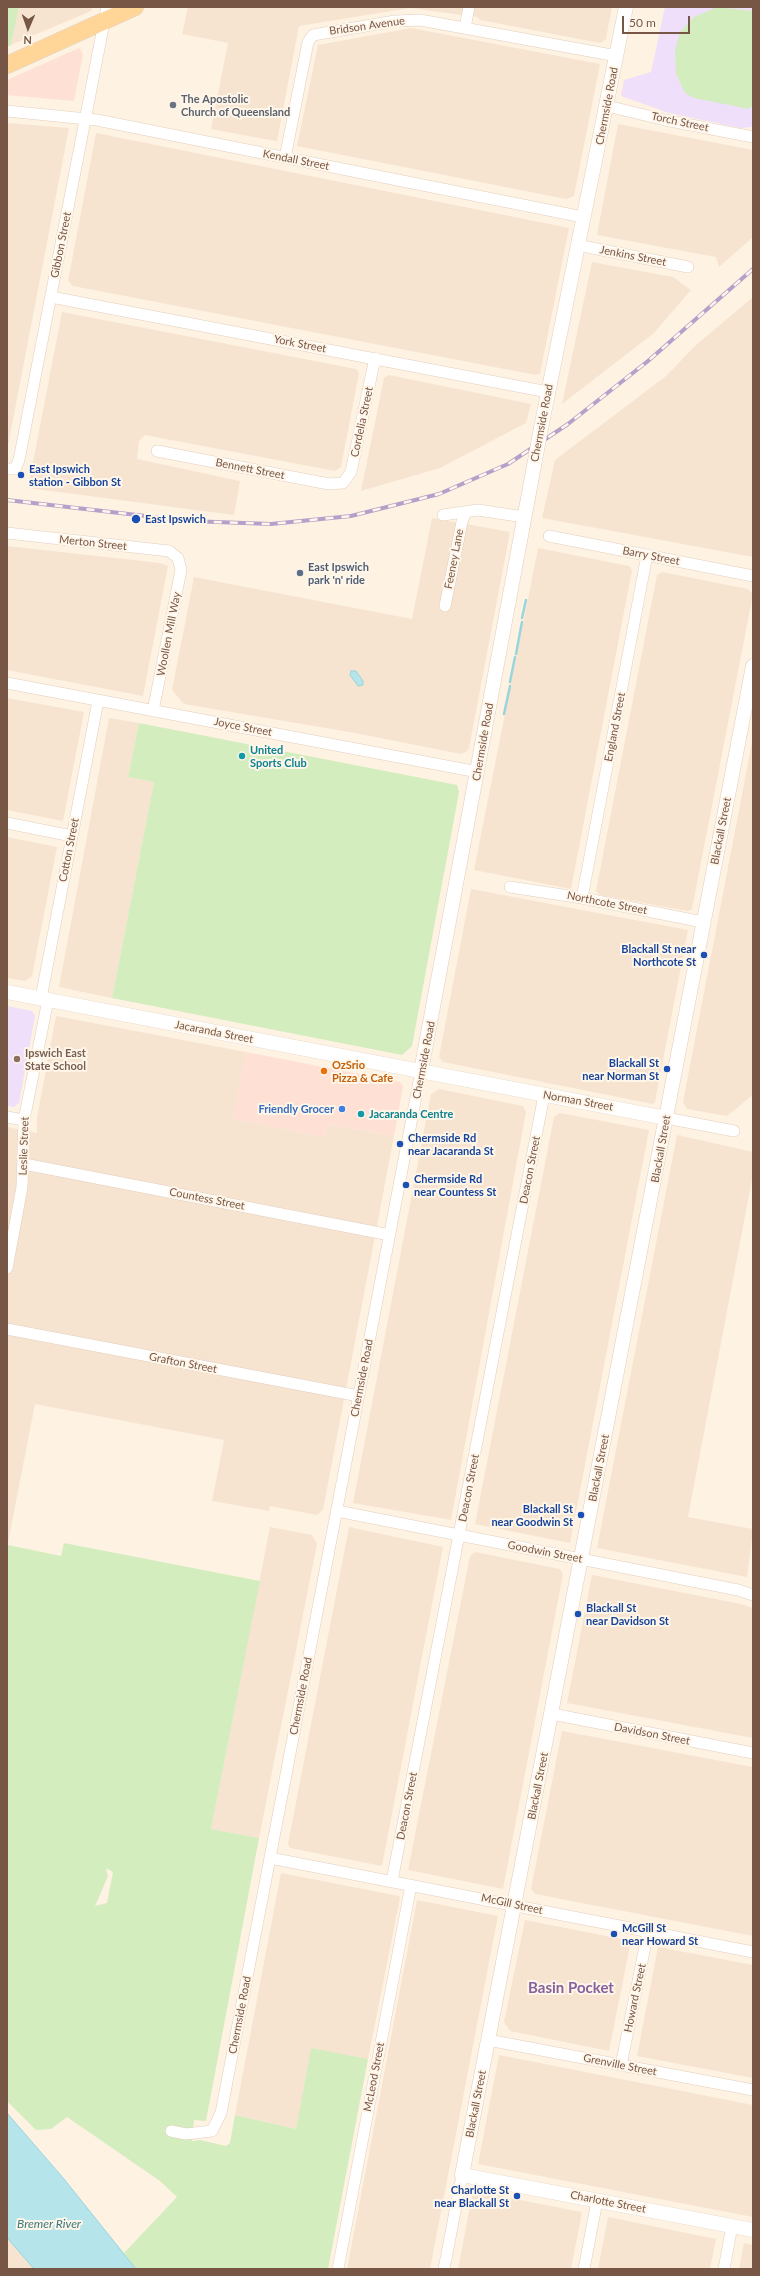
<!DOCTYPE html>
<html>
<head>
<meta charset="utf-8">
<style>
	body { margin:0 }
	#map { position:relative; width:760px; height:2276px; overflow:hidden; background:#fef2e2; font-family:Lato,sans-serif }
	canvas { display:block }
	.frame { position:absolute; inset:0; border:8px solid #785646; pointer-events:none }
	.north { position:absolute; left:8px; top:8px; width:40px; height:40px; -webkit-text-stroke:3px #fff6ea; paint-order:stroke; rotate:182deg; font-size:11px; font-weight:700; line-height:16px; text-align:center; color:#785646 }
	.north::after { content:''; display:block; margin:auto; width:14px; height:18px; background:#785646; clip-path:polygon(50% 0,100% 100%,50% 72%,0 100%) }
	.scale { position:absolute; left:622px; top:16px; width:68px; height:18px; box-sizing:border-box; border:2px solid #785646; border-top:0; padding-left:5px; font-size:12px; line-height:14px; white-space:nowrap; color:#785646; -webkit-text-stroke:3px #fff6ea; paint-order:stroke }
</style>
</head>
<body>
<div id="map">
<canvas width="760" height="2276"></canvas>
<div class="frame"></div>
<div class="north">N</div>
<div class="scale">50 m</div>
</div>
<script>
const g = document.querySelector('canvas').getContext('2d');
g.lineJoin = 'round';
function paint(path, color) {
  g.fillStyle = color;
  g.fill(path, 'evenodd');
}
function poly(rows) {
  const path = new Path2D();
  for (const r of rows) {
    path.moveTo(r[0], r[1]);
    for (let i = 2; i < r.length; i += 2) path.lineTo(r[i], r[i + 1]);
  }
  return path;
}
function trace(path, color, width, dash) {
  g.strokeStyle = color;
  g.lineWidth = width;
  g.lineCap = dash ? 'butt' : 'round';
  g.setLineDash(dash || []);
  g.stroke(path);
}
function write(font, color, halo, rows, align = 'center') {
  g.font = font + ' Lato,sans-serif';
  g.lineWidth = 4;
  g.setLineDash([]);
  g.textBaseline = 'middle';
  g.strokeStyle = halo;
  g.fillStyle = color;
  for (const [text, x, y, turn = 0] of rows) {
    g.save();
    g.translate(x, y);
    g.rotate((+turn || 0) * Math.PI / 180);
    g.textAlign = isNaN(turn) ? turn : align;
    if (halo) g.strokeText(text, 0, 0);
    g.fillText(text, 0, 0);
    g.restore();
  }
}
paint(poly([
	[19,7,92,7,91,11,11,45],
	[188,7,612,7,606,39,600,43,480,20,477,17,410,8,299,26,277,141,275,141,211,129,228,43,182,34],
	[411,28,600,64,574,196,566,199,297,146,318,45],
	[7,123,69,128,7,451],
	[618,124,753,150,753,237,719,267,716,257,597,235],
	[96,133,569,228,540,374,536,375,73,286,68,281],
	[592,262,673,277,691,290,654,333,562,404],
	[753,297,753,557,542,518,555,460,666,376,696,345],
	[62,312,356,369,359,373,341,467,335,471,145,435,139,441,137,459,240,481,234,515,28,488],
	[389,375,531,404,526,423,440,468,361,491,384,378],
	[432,518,510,532,469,748,466,752,461,754,355,733,184,704,172,690,194,577,412,619],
	[7,546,160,563,168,566,143,696,7,670],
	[538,548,629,566,632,570,571,889,474,870],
	[662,572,748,589,753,594,692,909,688,911,599,895,596,891,657,575],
	[7,698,84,712,63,821,7,810],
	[109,718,139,723,128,777,154,782,112,998,59,987],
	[753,737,753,1095,727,1116,687,1109,683,1102],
	[7,837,57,847,32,976,25,981,7,978],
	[471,889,688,930,655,1102,653,1104,443,1062,439,1057],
	[56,1016,246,1052,234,1119,324,1137,327,1124,394,1136,323,1510,317,1515,270,1506,269,1511,212,1501,224,1440,35,1404,7,1548,7,1127,37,1133,37,1118],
	[439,1089,523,1106,526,1112,451,1520,353,1503,431,1094],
	[560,1113,649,1130,570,1543,475,1524,554,1117],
	[677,1135,753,1152,753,1174,688,1517,753,1529,747,1577,597,1548],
	[270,1527,312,1535,317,1544,259,1838,211,1829],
	[349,1527,443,1547,382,1866,290,1848,288,1844],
	[475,1552,560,1569,563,1574,503,1889,408,1870,470,1556],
	[592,1575,741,1604,753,1608,753,1738,567,1703],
	[562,1731,753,1767,753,1936,535,1894,531,1889],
	[281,1873,399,1896,400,1898,368,2059,311,2049,296,2129,235,2115],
	[417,1900,498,1916,430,2269,347,2269],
	[525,1920,631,1941,609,2051,510,2031,504,2022],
	[658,1947,753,1965,753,2078,637,2056],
	[499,2055,753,2105,753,2217,478,2164],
	[473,2191,582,2212,571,2269,458,2269],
	[608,2217,716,2239,710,2269,598,2269],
	[7,2237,9,2240,34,2269,7,2269],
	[744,2243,753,2245,753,2269,739,2269]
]), '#f7e4d0');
paint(poly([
	[79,48,83,54,74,101,7,95,7,80],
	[246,1052,400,1082,403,1086,394,1136,327,1124,324,1137,233,1119]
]), '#ffe0d5');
paint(poly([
	[665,7,753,7,753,127,741,128,669,113,621,96,624,80,651,72],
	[7,1006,32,1011,35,1016,19,1103,14,1107,7,1106]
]), '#efdffa');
paint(poly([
	[7,7,19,7,11,45,7,47],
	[717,7,753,11,753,105,749,109,694,98,685,93,676,74,675,51,680,32,694,17],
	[139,723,457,785,459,792,412,1046,402,1055,112,998,154,782,128,777],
	[64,1543,260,1581,211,1829,259,1838,206,2121,194,2120,192,2141,200,2140,226,2146,230,2143,235,2115,296,2129,311,2048,368,2059,328,2269,136,2269,124,2253,177,2197,160,2181,67,2117,51,2129,36,2130,7,2101,7,1548,8,1545,61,1556],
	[106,1868,113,1872,107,1903,95,1906,108,1876]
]), '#d3edbf');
const water = poly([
	[351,671,356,671,363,681,363,685,358,686,350,675,351,671],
	[7,2113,64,2179,136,2269,34,2269,9,2240,7,2237,7,2113]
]);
paint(water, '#b5e4ea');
trace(water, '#9ad4dc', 1);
trace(poly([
	[522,618,526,600],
	[516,654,522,622],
	[510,682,515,657],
	[504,714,510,686]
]), '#9ad4dc', 2.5);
const minor = poly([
	[465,28,469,7],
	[607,106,665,120,753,137],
	[7,111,97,120,583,217],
	[285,158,308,42,313,35,395,21,420,20,617,56],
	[577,245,688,267],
	[51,297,548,392],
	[157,451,329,484,343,483,351,472,375,358],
	[7,469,15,469,19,460,107,7],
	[443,515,478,510,524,517],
	[7,533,169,551,178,558,181,570,153,711],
	[549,536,753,576],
	[445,606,462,522,465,513],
	[7,683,478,772],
	[7,823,72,836],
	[510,887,582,898,703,922],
	[582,898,647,555],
	[41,998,98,701],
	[7,1117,24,1120],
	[666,1118,734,1131],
	[24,1164,390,1235],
	[7,1268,22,1187,24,1120,48,1000],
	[7,1329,359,1396],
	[337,1511,738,1590,753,1595],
	[552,1714,753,1753],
	[270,1858,753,1952],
	[392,1881,544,1095],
	[488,2040,753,2090],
	[621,2065,648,1932],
	[171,2131,186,2134,212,2131,221,2113,421,1071],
	[338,2269,411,1885],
	[444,2269,462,2175],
	[584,2269,597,2201],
	[724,2269,732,2226]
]);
const tertiary = poly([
	[541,428,626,7],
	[753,666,462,2175,753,2230],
	[7,992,666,1118],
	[421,1071,534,466]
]);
const primary = poly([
	[7,65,135,7]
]);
trace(minor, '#e3cebd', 12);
trace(tertiary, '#e3cebd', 15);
trace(primary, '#dcd3cf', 18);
trace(minor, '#fff', 11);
trace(tertiary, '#fff', 14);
trace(primary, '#ffd598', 17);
const rail = poly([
	[7,500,189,521,271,524,351,516,439,494,508,464,568,424,648,361,753,269]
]);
trace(rail, '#b4a0c9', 4);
trace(rail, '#fff6ea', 2.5, [8]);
const tertiaryBridge = poly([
	[534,466,541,428]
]);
trace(tertiaryBridge, '#e3cebd', 15, []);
trace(tertiaryBridge, '#fff', 14);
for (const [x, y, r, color] of [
	[173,105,4,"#6b7280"],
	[21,475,4,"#1a4fb4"],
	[136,519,5,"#1a4fb4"],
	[300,573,4,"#5c6f8a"],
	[242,756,4,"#0f9aa8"],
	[704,955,4,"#1a4fb4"],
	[17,1059,4,"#8d6e63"],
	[667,1069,4,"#1a4fb4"],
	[324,1071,4,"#e8710a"],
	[342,1109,4,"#3f7fe0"],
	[361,1114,4,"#0f9aa8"],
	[400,1144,4,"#1a4fb4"],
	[406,1185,4,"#1a4fb4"],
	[581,1515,4,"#1a4fb4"],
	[578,1614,4,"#1a4fb4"],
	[614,1934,4,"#1a4fb4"],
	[517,2196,4,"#1a4fb4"]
]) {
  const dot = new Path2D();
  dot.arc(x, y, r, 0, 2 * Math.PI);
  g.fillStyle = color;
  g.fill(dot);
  trace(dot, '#fff6ea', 1.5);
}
write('11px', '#785646', '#fff6ea', [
	["Bridson Avenue",367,26,-8],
	["Chermside Road",607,106,-79],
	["Torch Street",680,122,12],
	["Kendall Street",296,160,11],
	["Gibbon Street",61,245,-79],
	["Jenkins Street",633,256,11],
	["York Street",300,344,11],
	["Cordelia Street",362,422,-78],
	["Chermside Road",542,423,-79],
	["Bennett Street",250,469,11],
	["Merton Street",93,543,6],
	["Barry Street",651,556,11],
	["Feeney Lane",454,559,-79],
	["Woollen Mill Way",169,634,-79],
	["Joyce Street",243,727,11],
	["England Street",615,727,-79],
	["Chermside Road",483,742,-80],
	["Blackall Street",721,831,-79],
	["Cotton Street",69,850,-79],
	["Northcote Street",607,903,11],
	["Jacaranda Street",214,1032,11],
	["Chermside Road",424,1060,-79],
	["Norman Street",578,1101,10],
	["Leslie Street",24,1146,-88],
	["Blackall Street",661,1149,-80],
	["Deacon Street",530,1170,-79],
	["Countess Street",207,1199,11],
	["Grafton Street",183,1363,11],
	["Chermside Road",362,1378,-79],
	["Blackall Street",599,1468,-79],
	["Deacon Street",469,1488,-79],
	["Goodwin Street",545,1552,11],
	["Chermside Road",301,1696,-79],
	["Davidson Street",652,1734,11],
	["Blackall Street",538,1786,-79],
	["Deacon Street",407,1806,-79],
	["McGill Street",512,1904,12],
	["Howard Street",635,1998,-78],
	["Chermside Road",240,2015,-79],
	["Grenville Street",620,2065,11],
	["McLeod Street",374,2077,-79],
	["Blackall Street",476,2104,-79],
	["Charlotte Street",608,2202,11]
]);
write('bold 11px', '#5b616d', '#fff6ea', [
	["The Apostolic",181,99],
	["Church of Queensland",181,112]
], 'left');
write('bold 11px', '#164399', '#fff6ea', [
	["East Ipswich",29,469],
	["station - Gibbon St",29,482],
	["East Ipswich",145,519],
	["Blackall St near",696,949,"right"],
	["Northcote St",696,962,"right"],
	["Blackall St",659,1063,"right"],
	["near Norman St",659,1076,"right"],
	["Chermside Rd",408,1138],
	["near Jacaranda St",408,1151],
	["Chermside Rd",414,1179],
	["near Countess St",414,1192],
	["Blackall St",573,1509,"right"],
	["near Goodwin St",573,1522,"right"],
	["Blackall St",586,1608],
	["near Davidson St",586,1621],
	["McGill St",622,1928],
	["near Howard St",622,1941],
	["Charlotte St",509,2190,"right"],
	["near Blackall St",509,2203,"right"]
], 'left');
write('bold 11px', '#4e5e75', '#fff6ea', [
	["East Ipswich",308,567],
	["park 'n' ride",308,580]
], 'left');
write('bold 11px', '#0d838f', '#fff6ea', [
	["United",250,750],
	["Sports Club",250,763],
	["Jacaranda Centre",369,1114]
], 'left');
write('bold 11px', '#785e54', '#fff6ea', [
	["Ipswich East",25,1053],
	["State School",25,1066]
], 'left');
write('bold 11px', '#c56008', '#fff6ea', [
	["OzSrio",332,1065],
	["Pizza & Cafe",332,1078]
], 'left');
write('bold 11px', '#366cbe', '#fff6ea', [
	["Friendly Grocer",334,1109]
], 'right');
write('italic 12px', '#38767f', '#fff6ea', [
	["Bremer River",49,2224]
]);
write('bold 15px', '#86619d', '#fff6ea', [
	["Basin Pocket",571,1988]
]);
</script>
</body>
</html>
